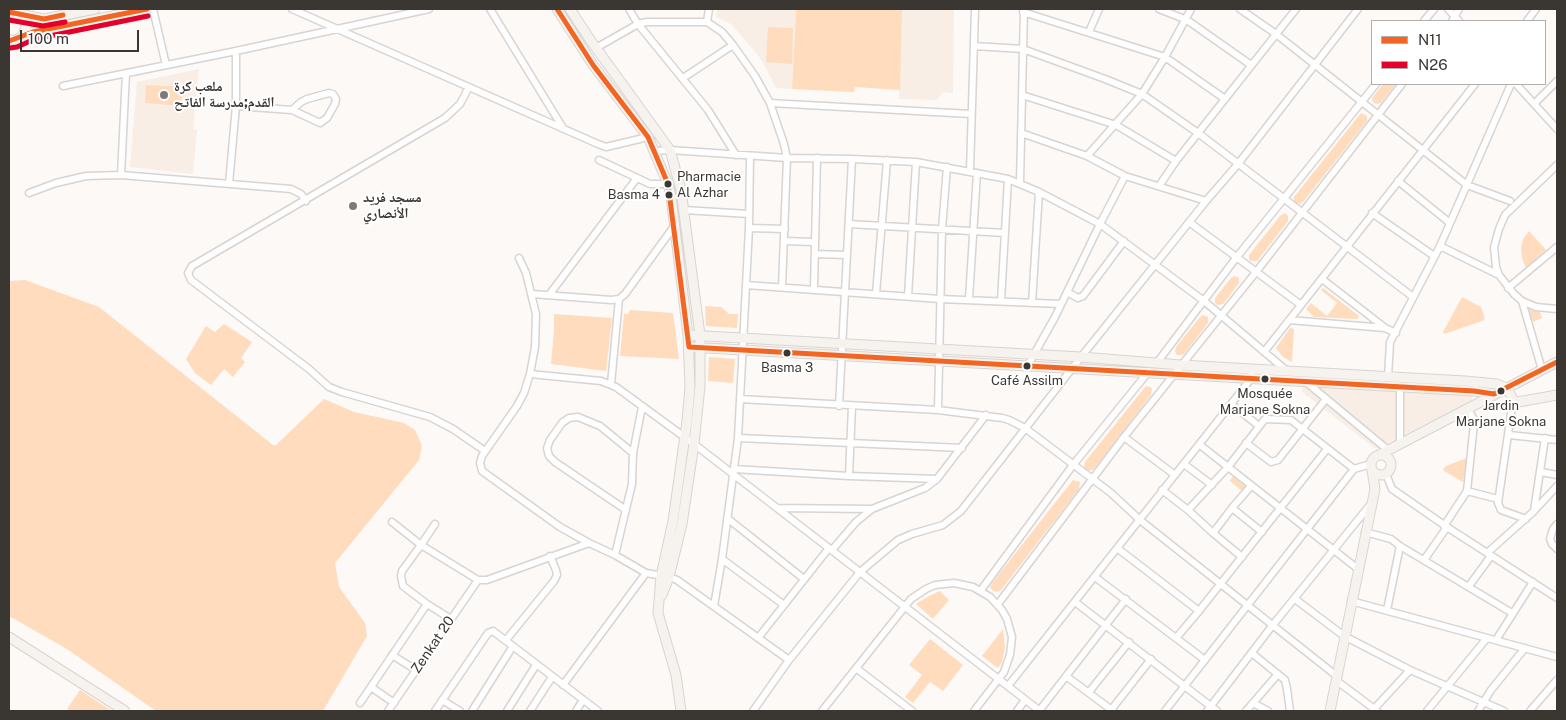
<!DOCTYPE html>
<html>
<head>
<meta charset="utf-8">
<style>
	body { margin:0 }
	#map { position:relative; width:1566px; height:720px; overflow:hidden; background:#fcf9f7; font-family:"Public Sans",sans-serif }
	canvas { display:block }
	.frame { position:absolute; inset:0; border:10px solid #3a3632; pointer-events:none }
	.legend { position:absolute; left:1371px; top:20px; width:175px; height:65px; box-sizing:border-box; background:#fff; border:1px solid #b0afad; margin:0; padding:6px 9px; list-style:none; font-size:15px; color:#3a3632 }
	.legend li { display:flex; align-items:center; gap:10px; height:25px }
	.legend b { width:25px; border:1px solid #b0afad }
	.scale { position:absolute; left:20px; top:30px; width:119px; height:22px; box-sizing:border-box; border:2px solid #3a3632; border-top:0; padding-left:6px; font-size:15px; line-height:18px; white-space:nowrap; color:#3a3632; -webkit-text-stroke:4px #fff; paint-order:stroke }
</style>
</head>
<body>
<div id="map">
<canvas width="1566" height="720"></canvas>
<div class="frame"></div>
<ul class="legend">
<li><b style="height:6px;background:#f26522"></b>N11</li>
<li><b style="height:6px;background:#e4002b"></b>N26</li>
</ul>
<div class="scale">100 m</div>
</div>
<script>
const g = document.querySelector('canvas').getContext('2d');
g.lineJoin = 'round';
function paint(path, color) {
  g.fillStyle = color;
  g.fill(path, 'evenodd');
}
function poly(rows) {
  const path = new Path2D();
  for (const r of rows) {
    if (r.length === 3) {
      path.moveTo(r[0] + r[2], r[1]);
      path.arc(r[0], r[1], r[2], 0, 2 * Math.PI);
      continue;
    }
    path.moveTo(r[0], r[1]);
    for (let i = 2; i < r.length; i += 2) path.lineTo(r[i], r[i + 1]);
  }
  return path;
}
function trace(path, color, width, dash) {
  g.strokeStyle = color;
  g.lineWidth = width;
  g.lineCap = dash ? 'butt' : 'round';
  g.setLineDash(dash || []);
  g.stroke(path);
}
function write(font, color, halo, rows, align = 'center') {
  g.font = font + ' "Public Sans","Noto Naskh Arabic",sans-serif';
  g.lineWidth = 4;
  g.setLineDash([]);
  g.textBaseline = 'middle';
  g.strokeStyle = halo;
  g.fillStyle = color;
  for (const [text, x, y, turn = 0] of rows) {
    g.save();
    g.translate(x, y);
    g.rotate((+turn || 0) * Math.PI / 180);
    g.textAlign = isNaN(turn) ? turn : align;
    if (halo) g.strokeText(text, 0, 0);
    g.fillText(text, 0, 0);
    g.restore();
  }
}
paint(poly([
	[717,9,796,9,792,89,776,88,766,68,758,55,731,24,716,17],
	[902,10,954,10,953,93,943,92,937,100,899,99],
	[199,69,193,129,197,130,193,174,130,167,137,82],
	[1302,385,1472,395,1472,401,1376,449,1302,392]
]), '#f8eee5');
paint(poly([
	[796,9,902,9,900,90,855,87,854,92,792,89],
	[768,27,793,28,792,64,766,62],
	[1383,84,1396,84,1381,103,1376,104,1373,102,1372,98],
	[146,85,182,87,181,106,145,103],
	[1361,113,1367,116,1367,121,1303,202,1300,204,1294,203,1294,197],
	[1285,213,1288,216,1288,221,1257,261,1251,261,1249,259,1249,255,1280,216],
	[1529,231,1546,250,1526,268,1522,258,1521,248,1523,239],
	[1235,276,1239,278,1239,283,1223,304,1217,305,1215,303,1215,298,1232,277],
	[25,280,99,307,273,445,276,445,324,399,354,412,404,423,415,430,422,446,419,460,335,563,339,587,365,623,367,636,323,711,156,711,67,649,9,616,9,281],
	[1323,288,1359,316,1357,319,1314,317,1306,309,1311,303,1327,316,1337,303,1321,290],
	[1462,297,1481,307,1485,319,1482,321,1444,334,1443,332],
	[705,306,721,307,729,314,738,314,737,328,706,326],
	[630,310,673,313,679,359,620,356,624,314,628,314],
	[1530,310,1540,312,1542,318,1533,322,1529,311],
	[554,314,612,318,606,371,551,364,554,331],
	[1203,315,1208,317,1208,323,1184,354,1181,355,1177,355,1175,352,1176,347,1200,317],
	[224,324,252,342,241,358,245,362,233,377,224,369,211,385,195,373,186,359,206,326,215,332],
	[1290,328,1294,329,1292,362,1283,357,1276,348],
	[709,357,735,359,733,383,708,381],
	[1146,386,1152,388,1151,395,1094,469,1089,471,1086,470,1084,467,1085,462],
	[1467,458,1463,482,1444,471,1443,469,1446,466],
	[1233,476,1246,487,1242,491,1230,481],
	[1073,480,1080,482,1079,489,1001,590,998,592,993,591,990,587,992,583],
	[940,591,949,600,933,619,916,604,927,597],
	[1003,629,1005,648,1002,662,998,668,982,656],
	[930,639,963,665,943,691,930,682,913,703,905,697,922,675,909,665],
	[80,690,112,711,71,711,67,709]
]), '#fedcbd');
const street = poly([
	[153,9,166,65],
	[292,9,598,144,606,147,648,137],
	[490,9,563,128],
	[629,9,638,24,708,110,736,155],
	[1159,9,1187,20,1251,65],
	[1240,9,1276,34,1467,185,1510,201],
	[1448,9,1459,21],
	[1023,12,1165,57,1225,99],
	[1424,21,1434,9],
	[1452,21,1459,9],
	[1527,21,1536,9],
	[707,22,709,9],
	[1089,32,1099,9],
	[974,46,1023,49,1105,79,1142,94,1198,133,1413,297],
	[596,48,638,24,647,22,707,22,722,32,733,45,755,76,770,103,784,144,787,158,782,287],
	[683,78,733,45],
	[1516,84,1557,129],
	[63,86,236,51,429,9],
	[469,87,460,104,445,118,192,266,188,273,191,280,309,369,329,387,342,392,430,417,453,429,485,451],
	[1022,95,1116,125,1176,161],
	[770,103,971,114],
	[1535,103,1557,81],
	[236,106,292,110,320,123,327,118,335,104,336,99,333,94,329,93,307,99,301,102,292,110],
	[1021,133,1087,156,1125,176,1206,201],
	[655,151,670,150,787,158,852,159,916,162,1008,179,1039,192,1100,224,1204,301,1287,371],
	[1087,156,1142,94,1165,57,1191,9],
	[599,160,650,184,668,184],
	[1557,165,1505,215,1499,229,1494,247,1496,267,1499,275,1514,294,1522,301,1536,307,1557,309],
	[970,171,975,9],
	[121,175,126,73],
	[1398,181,1450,223],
	[1020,183,1024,9],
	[229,184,236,106,236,51],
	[1159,186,1176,161,1296,9],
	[29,193,56,183,86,176,121,175,291,189,301,194,306,201],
	[684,210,749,214],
	[1372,213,1434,256],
	[1189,222,1301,305],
	[849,224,1005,233],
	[749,228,785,229],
	[784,241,814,242],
	[1440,246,1499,275],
	[815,254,847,255],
	[519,258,526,273,536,314,535,347,530,374,524,393,517,406,482,456,480,463,482,471,560,527,589,543,615,555,646,573,669,577,677,580,789,660],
	[1322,279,1384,327],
	[746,285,940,299,1061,304],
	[1508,288,1557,247],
	[814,289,817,158],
	[1067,292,1078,298,1083,296,1124,241],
	[532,294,611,300,619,299,625,294,675,225],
	[876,294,887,160],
	[549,295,637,178],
	[908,296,916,162],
	[969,299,977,173],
	[1001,301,1008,179],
	[1522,301,1542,370],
	[1032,303,1039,192],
	[1289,320,1385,328,1396,333],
	[1264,352,1475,84],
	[1156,364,1236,258,1376,84],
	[1027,367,1055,317,1100,224,1125,176],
	[530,374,601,381,616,387,694,444,1040,711],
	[1388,377,1390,342,1440,246,1511,84],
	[1306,382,1388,450],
	[611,384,619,299],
	[740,399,938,410,1002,418,1009,420,1025,428,1111,493,1140,520,1338,677],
	[1513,400,1498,503,1501,510,1526,519],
	[1231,404,1259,426],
	[839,406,852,159],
	[938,410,942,229,947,167],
	[1509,435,1557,440],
	[1124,437,1175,475],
	[738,438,962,448],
	[1246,443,1271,462,1278,460,1326,399],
	[1400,443,1400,387],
	[1200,445,1358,569],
	[1184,464,1212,485],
	[734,469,849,476,937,479,986,415],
	[1541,472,1557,475],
	[1386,474,1392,489,1450,529,1557,598],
	[849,476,852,406],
	[1162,490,1188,510,1213,533],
	[1467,491,1498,499],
	[778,508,872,509],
	[1232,508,1251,486],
	[626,510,555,462,549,456,547,448,550,440,562,423,569,418,578,417,600,426,633,453],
	[1188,510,1228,467,1265,419,1291,420,1354,469],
	[1534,511,1545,438],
	[727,518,804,579],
	[392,522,421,545,478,580,487,580,589,543],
	[1557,524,1553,529,1550,539,1552,544,1557,549],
	[1444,526,1467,491,1474,423,1473,418,1468,408],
	[1365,532,1391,539,1400,546,1512,613],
	[1117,548,1199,611],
	[832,550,856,522,872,509,925,488,937,479],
	[1487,553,1533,512,1557,486],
	[615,555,632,484,633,453,642,407],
	[1242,557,1213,533,1232,508,1262,532],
	[722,559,784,605],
	[1424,560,1447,527],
	[1095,577,1205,660],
	[1469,586,1491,556],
	[981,590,1073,465,1149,371],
	[1295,599,1344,636,1410,670,1504,711],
	[1351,601,1557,657],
	[1075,602,1217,711],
	[427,604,451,619],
	[998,604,1124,437,1256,272,1402,84],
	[714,606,722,559,738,438,749,228,750,156],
	[1387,610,1400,546],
	[758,638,829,548],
	[1176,638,1199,611,1327,449],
	[506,640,554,581,557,575,556,570,550,556],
	[1496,640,1533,582],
	[1253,654,1285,680,1287,689,1290,711],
	[392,655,416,670],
	[856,668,912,711],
	[1066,676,1113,711],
	[1337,681,1377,711],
	[563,685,646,573],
	[1008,686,1250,380,1252,369],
	[371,687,394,703],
	[1089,692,1129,642],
	[442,700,460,711],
	[360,703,427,604,403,586,401,576,402,571,421,545,435,524],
	[1253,703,1278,674],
	[1374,709,1410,670],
	[1111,710,1151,659],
	[388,711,478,580],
	[435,711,488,633,493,631,598,711],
	[472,711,513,646],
	[507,711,536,665],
	[530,711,552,677],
	[576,711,583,700],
	[753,711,789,660,860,572,898,540,912,534,943,525,961,511,1081,357,1206,201,1238,164,1358,9],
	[822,711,911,599,926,589,935,585,954,583,973,587,990,597,1002,610,1007,619,1012,637,1010,655,1004,672,974,711],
	[1017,711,1025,700],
	[1039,711,1126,599],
	[1165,711,1354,469,1371,464],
	[1207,711,1272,626,1370,505],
	[1246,711,1253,703,1268,711],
	[1427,711,1487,638],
	[1478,711,1491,690,1525,648],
	[1530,711,1557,680]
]);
const secondary = poly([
	[557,9,593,65,648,137,668,184,671,196,688,335,690,387,687,421,673,521,661,576,658,613,676,675,681,711],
	[570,9,591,41,670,150,681,190,700,335,700,386,694,444,682,524,669,577,662,595],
	[9,12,44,19,95,9],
	[20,38,23,35,26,27,26,22,21,15],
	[9,40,15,40,33,32,147,9],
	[688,335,1081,357,1181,365,1465,381,1497,384,1507,388,1513,400,1518,402,1557,395],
	[689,347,1474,391,1494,394],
	[1381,465,10],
	[1377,456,1557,362],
	[9,637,125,711],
	[1330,711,1375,489,1372,470]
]);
trace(street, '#d7d4d2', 9);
trace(secondary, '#d7d4d2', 11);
trace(street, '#fffefe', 6);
trace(secondary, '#f6f3ef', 9);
trace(poly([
	[557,9,593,65,648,137,668,184,689,347,1474,391,1494,394,1557,362],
	[9,12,44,19,63,15],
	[9,41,33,32,147,9]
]), '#f26522', 5);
trace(poly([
	[9,20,43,26,65,22],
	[10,48,17,47,35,39,148,16]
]), '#e4002b', 5);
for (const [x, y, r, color] of [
	[164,95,5,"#7e7a77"],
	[668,184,4.5,"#3a3632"],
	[669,195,4.5,"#3a3632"],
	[353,206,5,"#7e7a77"],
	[787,353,4.5,"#3a3632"],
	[1027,366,4.5,"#3a3632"],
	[1265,379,4.5,"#3a3632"],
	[1501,391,4.5,"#3a3632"]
]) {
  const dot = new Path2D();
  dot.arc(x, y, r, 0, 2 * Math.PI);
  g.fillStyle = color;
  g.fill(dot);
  trace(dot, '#fff', 2);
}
write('13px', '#3a3632', '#fff', [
	["Pharmacie",677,177,"left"],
	["Al Azhar",677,193,"left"],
	["Basma 4",660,195,"right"],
	["Basma 3",787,368],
	["Café Assilm",1027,381],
	["Mosquée",1265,394],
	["Marjane Sokna",1265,410],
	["Jardin",1501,406],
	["Marjane Sokna",1501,422]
]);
write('bold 14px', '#3a3632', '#fff', [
	["ملعب كرة",174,87],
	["القدم;مدرسة الفاتح",174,103],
	["مسجد فريد",363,198],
	["الأنصاري",363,214]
], 'left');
write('14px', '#3a3632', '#fff', [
	["Zenkat 20",433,645,-56]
]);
</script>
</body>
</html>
